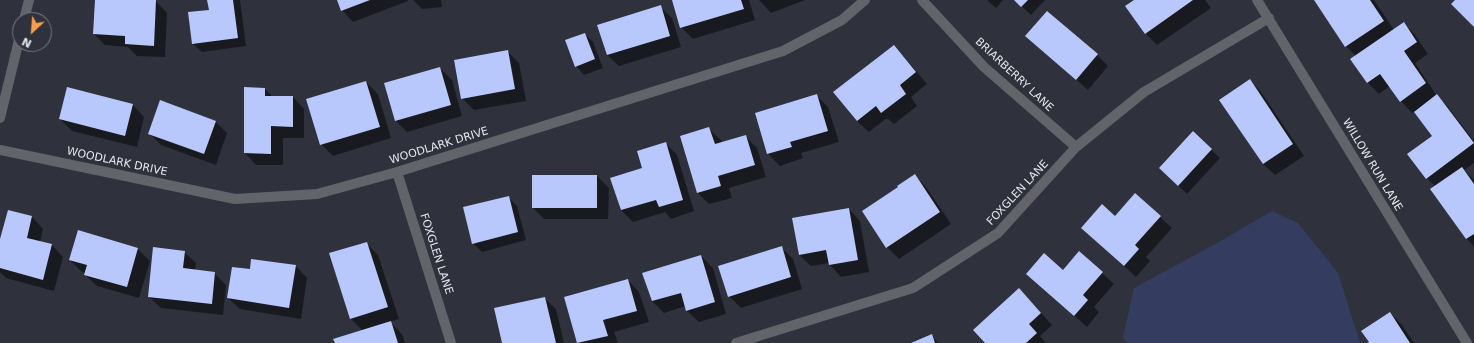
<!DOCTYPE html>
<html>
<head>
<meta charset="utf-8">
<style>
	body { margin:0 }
	#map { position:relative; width:1474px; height:343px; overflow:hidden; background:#2f323c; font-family:"DejaVu Sans",sans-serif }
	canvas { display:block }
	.north { position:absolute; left:12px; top:12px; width:40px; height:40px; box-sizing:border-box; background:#2f323c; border:1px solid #777a82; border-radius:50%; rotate:206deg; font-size:11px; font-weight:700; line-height:16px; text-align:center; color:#e4e6ec }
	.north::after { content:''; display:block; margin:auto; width:14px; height:18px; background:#f9a04c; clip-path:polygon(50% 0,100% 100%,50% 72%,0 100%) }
</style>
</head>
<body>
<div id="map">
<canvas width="1474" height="343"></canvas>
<div class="north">N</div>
</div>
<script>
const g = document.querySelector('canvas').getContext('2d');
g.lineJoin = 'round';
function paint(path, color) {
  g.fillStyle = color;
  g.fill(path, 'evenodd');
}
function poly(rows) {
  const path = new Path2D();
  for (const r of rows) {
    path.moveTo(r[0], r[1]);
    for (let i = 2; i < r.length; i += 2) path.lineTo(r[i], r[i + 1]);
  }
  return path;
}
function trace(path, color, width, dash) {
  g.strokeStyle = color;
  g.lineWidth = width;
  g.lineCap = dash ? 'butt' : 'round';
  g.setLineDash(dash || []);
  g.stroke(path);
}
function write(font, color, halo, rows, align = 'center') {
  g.font = font + ' "DejaVu Sans",sans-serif';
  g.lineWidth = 4;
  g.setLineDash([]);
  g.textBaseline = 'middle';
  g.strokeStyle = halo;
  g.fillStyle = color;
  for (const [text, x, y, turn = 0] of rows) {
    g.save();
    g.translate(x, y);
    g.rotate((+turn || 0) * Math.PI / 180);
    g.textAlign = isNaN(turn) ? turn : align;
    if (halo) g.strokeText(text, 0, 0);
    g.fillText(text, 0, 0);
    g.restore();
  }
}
paint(poly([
	[1272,211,1298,223,1338,273,1360,343,1127,343,1123,338,1134,288,1219,242]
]), '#343d60');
paint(poly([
	[96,0,156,1,167,13,165,57,137,56,128,47,105,45,94,34],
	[208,0,240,0,246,46,202,52,193,44,210,11],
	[338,0,408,0,408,1,353,22,342,10],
	[413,0,441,0,442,7,422,9],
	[673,0,749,0,755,20,693,39,681,27],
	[759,0,805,0,771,13],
	[987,0,1003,0,996,8],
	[1015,0,1045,0,1031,15],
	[1135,0,1205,0,1211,8,1157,45,1145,33],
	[1315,0,1374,0,1394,30,1404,23,1415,35,1428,54,1415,63,1437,96,1448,107,1474,141,1474,163,1464,170,1474,180,1474,246,1467,239,1432,190,1436,187,1427,178,1433,136,1414,111,1412,113,1401,101,1390,86,1379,94,1368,83,1356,56,1346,46],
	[660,7,672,18,681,47,619,66,607,55],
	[585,34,593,42,603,68,584,75,576,66],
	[1027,36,1097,55,1108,66,1088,90],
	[894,46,905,58,927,84,911,97,917,106,894,124,887,118,869,132,857,121,835,92],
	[507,51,519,63,526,101,474,110,462,98],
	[440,68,452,80,462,116,407,132,396,121],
	[1250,80,1261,92,1304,156,1275,175,1263,164],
	[366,82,378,94,391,138,333,156,321,144],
	[67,89,133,105,144,117,137,147,72,131,60,119],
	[265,89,273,97,293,97,304,109,304,138,283,138,283,165,256,165,245,153],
	[817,96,828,107,839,142,801,153,803,158,780,166,768,154,756,113],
	[216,122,227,133,216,165,161,145,149,133],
	[709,129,721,140,722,143,745,136,757,148,766,177,729,188,732,198,709,204,698,193],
	[1193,133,1220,158,1187,194,1169,177],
	[665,143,677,155,694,211,671,219,665,212,633,222,621,210,612,178,644,169],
	[915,175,926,187,951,224,899,259,887,247],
	[597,176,609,188,608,219,544,219,533,208],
	[1135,194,1172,228,1146,257,1150,261,1136,277,1082,228,1115,217],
	[508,197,517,206,526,240,482,252,473,243],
	[849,209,860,221,869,272,841,277,830,265,829,263,811,266,799,255],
	[8,211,32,217,43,229,40,242,52,245,63,257,54,291,6,278,0,272,0,243],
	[78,232,138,249,150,261,139,298,97,286,85,275,86,273,82,272,70,260],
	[366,243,378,255,399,319,390,322,402,334,405,343,336,343,363,331,351,319],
	[781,247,793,259,802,289,741,308,729,296],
	[184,252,196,263,195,271,214,273,226,285,223,315,161,308,149,297],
	[701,256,713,268,726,314,699,322,687,311,686,306,664,313,652,301],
	[296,266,307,278,301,319,240,309,228,298,250,270],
	[1063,271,1102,273,1114,284,1094,307,1099,312,1087,327,1027,274],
	[628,280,639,292,649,322,614,332,618,343,579,343,566,298],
	[544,298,556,309,564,343,503,343],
	[1030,301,1052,325,1040,336,1046,343,986,343],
	[1390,313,1402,325,1414,343,1369,343],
	[931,336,939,343,913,343]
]), '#0007');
paint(poly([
	[95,0,156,0,154,46,125,44,125,36,93,34],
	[207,0,233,0,238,38,192,44,188,12,209,10],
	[337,0,370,0,341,11],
	[672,0,741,0,744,9,680,28],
	[1014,0,1028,0,1021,7],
	[1134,0,1193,0,1145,34,1125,6],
	[1314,0,1370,0,1384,21,1345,47],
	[1455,0,1474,0,1474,27,1451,4],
	[661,5,670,36,607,55,597,25],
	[1047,11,1098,54,1076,80,1025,36],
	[1404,22,1417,42,1404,51,1426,83,1400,102,1380,74,1367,83,1350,59],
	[585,33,595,59,575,67,565,40],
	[894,45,916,72,900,85,906,94,881,113,876,106,857,121,833,92],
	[508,50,515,89,461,99,454,60],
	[440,67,451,105,395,121,384,83],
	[1250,79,1293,144,1263,164,1219,100],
	[366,81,380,127,320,145,306,99],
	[67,87,133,104,125,136,59,119],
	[244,87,265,88,265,96,293,96,293,127,271,126,271,154,244,153],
	[817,94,828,131,790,142,792,147,767,154,755,113],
	[1437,94,1474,143,1426,179,1407,154,1432,136,1414,112],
	[160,100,216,121,204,154,148,134],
	[709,127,715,144,746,135,755,165,718,176,721,186,697,193,680,136],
	[1193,131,1212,149,1178,186,1159,168],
	[666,142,683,200,659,207,656,200,621,210,610,178,642,168,637,151],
	[1462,167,1474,184,1474,234,1466,239,1430,189],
	[915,174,940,212,886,248,862,211,898,187,897,186],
	[532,175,597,175,597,208,532,208],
	[1135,193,1161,216,1135,245,1139,249,1124,266,1081,228,1102,204,1115,216],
	[509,196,518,232,472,244,463,207],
	[849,208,858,260,829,265,826,250,799,255,792,218],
	[8,210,32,216,27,238,52,244,43,280,0,268,0,239],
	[78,230,138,248,127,287,84,275,87,265,69,260],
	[367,242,388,307,350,319,329,253],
	[782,246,791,277,728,297,718,266],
	[153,247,185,251,183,268,215,272,212,304,148,297],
	[1079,251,1103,272,1083,295,1088,300,1074,316,1026,274,1044,253,1063,270],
	[701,255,715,302,686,311,681,293,652,301,642,273],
	[251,259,296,265,289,308,227,298,232,267,250,269],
	[628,279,637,311,603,320,608,336,577,343,564,297],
	[1019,288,1041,313,1029,324,1037,333,1026,343,985,343,973,330],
	[545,297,556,343,502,343,494,308],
	[1390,312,1410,343,1367,343,1369,342,1361,331],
	[391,321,398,343,335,343,333,339],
	[932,334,935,343,911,343]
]), '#b8c8fc');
trace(poly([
	[922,0,984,67,1076,147],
	[1257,0,1467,343],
	[24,20,29,0],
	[0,118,20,36],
	[0,150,235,199,317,194,397,172,783,51,842,20,865,0],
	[397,172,451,343],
	[736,343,913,288,998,233,1076,147,1144,92,1269,18]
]), '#626469', 10);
write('11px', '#e4e6ec', '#2f323c', [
	["BRIARBERRY LANE",1014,75,43],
	["WOODLARK DRIVE",439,146,-17],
	["WOODLARK DRIVE",117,162,12],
	["WILLOW RUN LANE",1372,165,59],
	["FOXGLEN LANE",1018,193,-47],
	["FOXGLEN LANE",436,254,72]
]);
</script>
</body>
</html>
